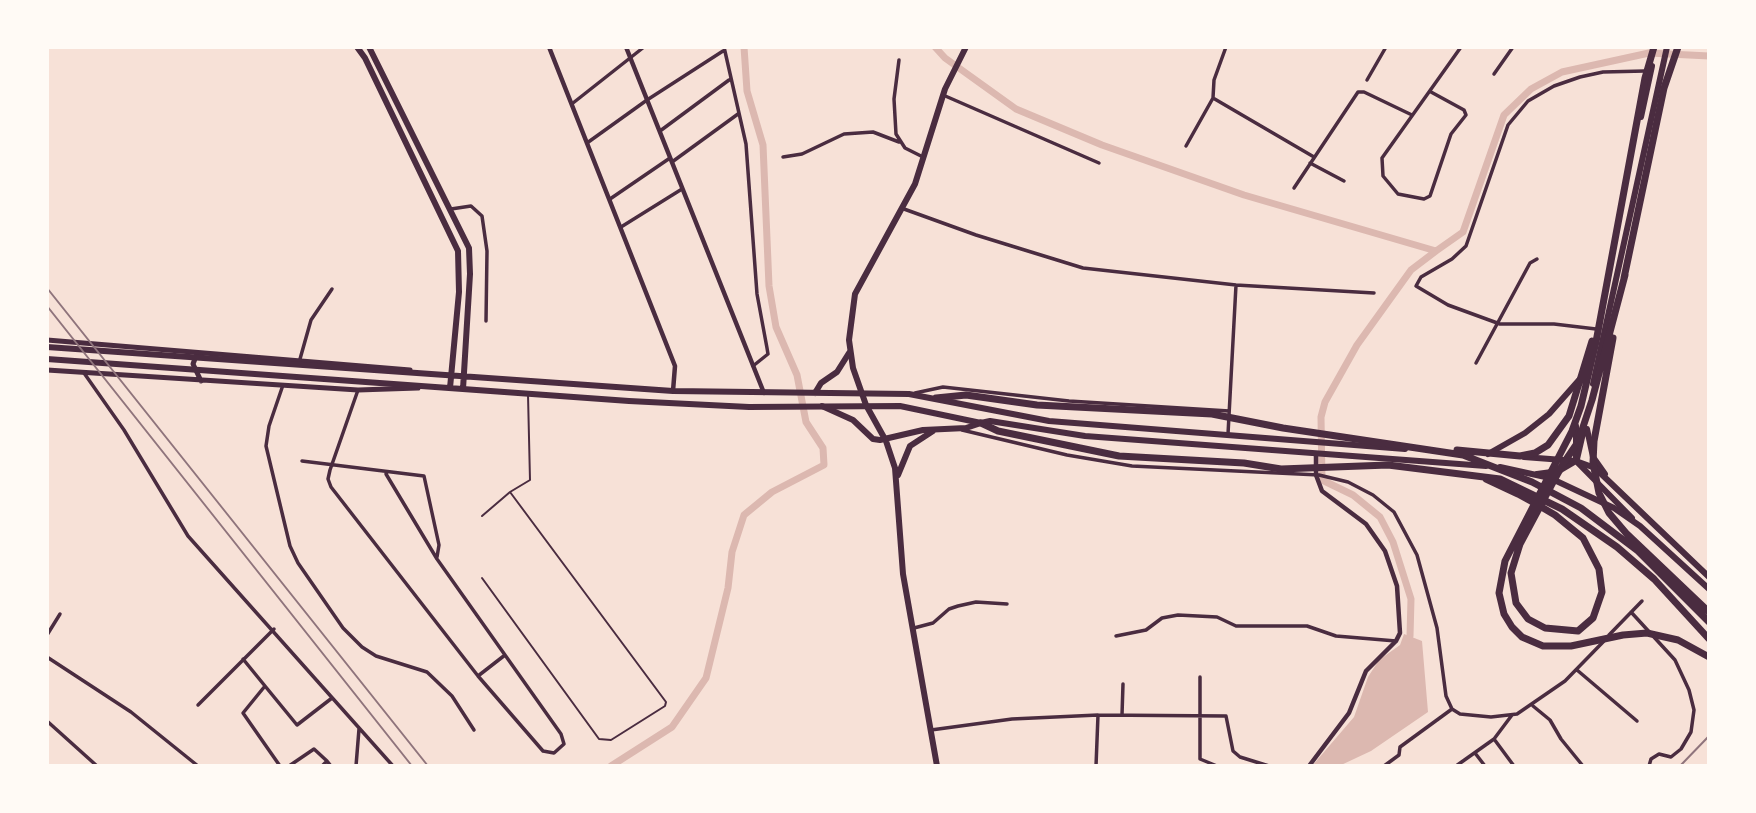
<!DOCTYPE html>
<html>
<head>
<meta charset="utf-8">
<style>
	body { margin:0 }
	#map { position:relative; width:1756px; height:813px; overflow:hidden; background:#f7e1d7; font-family:"Sofia Sans Condensed",sans-serif }
	canvas { display:block }
	.frame { position:absolute; inset:0; border:49px solid #fffaf5; pointer-events:none }
</style>
</head>
<body>
<div id="map">
<canvas width="1756" height="813"></canvas>
<div class="frame"></div>
</div>
<script>
const g = document.querySelector('canvas').getContext('2d');
g.lineJoin = 'round';
function paint(path, color) {
  g.fillStyle = color;
  g.fill(path, 'evenodd');
}
function poly(rows) {
  const path = new Path2D();
  for (const r of rows) {
    path.moveTo(r[0], r[1]);
    for (let i = 2; i < r.length; i += 2) path.lineTo(r[i], r[i + 1]);
  }
  return path;
}
function trace(path, color, width, dash) {
  g.strokeStyle = color;
  g.lineWidth = width;
  g.lineCap = dash ? 'butt' : 'round';
  g.setLineDash(dash || []);
  g.stroke(path);
}
paint(poly([
	[1404,634,1422,641,1428,712,1371,751,1339,766,1312,766,1354,717,1368,677,1379,660,1400,645]
]), '#dcb8b0');
trace(poly([
	[935,47,945,58,1016,109,1102,145,1244,195,1436,251,1463,232,1504,115,1531,89,1562,72,1649,53,1709,56],
	[1410,636,1411,599,1393,542,1380,517,1353,495,1322,480,1321,417,1325,402,1357,345,1411,270,1436,251],
	[611,766,672,727,706,678,728,588,732,552,744,515,772,492,824,465,823,448,806,422,797,375,776,327,769,286,763,145,747,91,744,47]
]), '#dcb8b0', 7);
trace(poly([
	[482,516,510,492,530,480,528,395],
	[482,578,599,739,611,740,665,706,666,702,510,492]
]), '#4a2c40', 2);
trace(poly([
	[724,47,746,144,757,294,767,348,768,354,753,366],
	[899,60,894,99,896,134,905,148,923,157],
	[1494,74,1513,47],
	[1367,80,1386,47],
	[1431,92,1464,110,1466,115,1451,134,1430,196,1424,199,1398,194,1383,176,1382,158,1461,47],
	[943,95,1099,163],
	[1213,98,1314,157],
	[573,103,644,47],
	[660,131,729,80],
	[587,143,647,100,723,51],
	[1186,146,1213,98,1214,80,1226,47],
	[783,157,802,154,844,134,873,132,899,142],
	[672,162,738,114],
	[1310,163,1344,181],
	[1294,188,1358,92,1364,92,1412,115],
	[610,199,670,158],
	[451,209,471,206,482,216,487,251,486,321],
	[904,209,976,235,1083,268,1236,285,1374,293],
	[621,227,682,189],
	[1596,329,1554,324,1500,324,1448,305,1416,286,1421,277,1452,259,1466,246,1508,125,1528,101,1554,86,1580,77,1603,72,1645,71],
	[300,359,311,320,332,289],
	[1476,363,1530,263,1537,259],
	[84,373,124,430,188,536,393,766],
	[283,385,269,426,266,446,290,546,298,563,343,628,362,647,376,656,427,672,452,696,474,730],
	[358,390,330,470,328,479,331,487,478,676,543,751,554,753,564,744,561,734,437,559,386,474],
	[915,393,943,387,1069,401,1229,411],
	[962,430,1067,455,1132,466,1319,475,1348,482,1373,495,1394,512,1417,555,1437,628,1446,696,1452,709,1460,714,1491,717,1517,714,1565,681,1604,641],
	[1228,434,1236,285],
	[302,461,424,476,439,545,437,557],
	[1631,612,1675,660,1689,690,1694,710,1691,732,1681,749,1671,757,1659,754,1651,759,1649,766],
	[914,628,933,623,949,609,958,606,976,602,1007,604],
	[47,635,60,614],
	[1609,635,1642,601],
	[1116,636,1146,630,1162,618,1178,615,1217,617,1236,626,1307,626,1336,636,1396,641],
	[47,657,131,712,198,766],
	[243,659,265,686,243,713,280,766],
	[1577,670,1637,721],
	[478,676,505,655],
	[1200,677,1200,759,1217,766],
	[265,686,297,725,332,698],
	[198,705,274,629],
	[1533,706,1550,720,1561,739,1583,766],
	[1122,715,1123,684],
	[47,721,97,766],
	[931,730,1012,719,1098,715,1226,716,1233,751,1240,757,1269,766],
	[1494,739,1514,766],
	[1475,753,1485,766],
	[289,766,314,749,327,761],
	[322,766,327,761,331,766],
	[356,766,359,729],
	[1096,766,1098,715],
	[1384,766,1399,755,1400,747,1452,709],
	[1456,766,1494,739,1512,715]
]), '#4a2c40', 3.5);
trace(poly([
	[549,47,675,366,673,391],
	[626,47,764,393],
	[1309,766,1349,713,1366,671,1396,641,1400,633,1397,586,1385,551,1366,524,1322,491,1316,475,1316,454]
]), '#4a2c40', 4.5);
trace(poly([
	[47,340,410,370],
	[196,356,193,364,201,381],
	[47,370,358,390,418,388]
]), '#4a2c40', 5);
trace(poly([
	[1641,117,1652,66],
	[1593,384,1667,47],
	[822,406,853,420,873,439,880,440,923,430,966,428,981,423],
	[1576,426,1576,461,1632,518],
	[1587,429,1593,457,1605,474],
	[1577,459,1584,429],
	[1537,474,1559,471,1576,461],
	[898,475,910,446,933,431],
	[937,766,903,574,895,468,886,441,866,405,853,368,849,340,855,294,915,184,945,89,966,47]
]), '#4a2c40', 6);
trace(poly([
	[357,47,365,58,458,251,459,292,450,388],
	[369,47,469,248,470,274,463,389],
	[47,347,673,391,909,394,1049,421,1405,449],
	[47,359,629,401,749,407,900,406,981,423,990,421,1085,436,1486,466],
	[815,393,821,383,837,372,849,353],
	[1488,454,1525,433,1549,414,1579,380],
	[1524,457,1576,461,1595,468,1709,577],
	[1500,467,1550,478,1614,508,1640,526,1709,589]
]), '#4a2c40', 6);
trace(poly([
	[1654,47,1645,78,1596,342,1581,406,1572,431,1505,561,1499,593,1504,614,1512,627,1522,637,1543,646,1571,646,1623,635,1647,633,1678,640,1709,657],
	[1624,278,1664,88,1678,47],
	[1613,338,1594,441,1593,463,1599,493,1609,513,1626,533,1709,612],
	[936,398,966,395,1037,405,1212,414,1283,428,1463,455,1532,482,1581,508,1638,551,1709,622],
	[981,423,998,431,1119,456,1244,463,1281,469,1388,465,1500,479,1562,509,1617,547,1654,579,1709,639],
	[1457,450,1520,456,1535,453,1548,445,1569,416,1592,341],
	[1486,479,1518,494,1538,505,1555,515,1583,538,1599,569,1602,592,1593,618,1578,631,1545,628,1528,619,1516,603,1511,573,1520,544,1552,484,1563,464,1578,442,1592,400,1625,275]
]), '#4a2c40', 7);
trace(poly([
	[47,288,428,766],
	[47,306,412,766],
	[1680,766,1709,736]
]), '#8f747c', 2);
</script>
</body>
</html>
